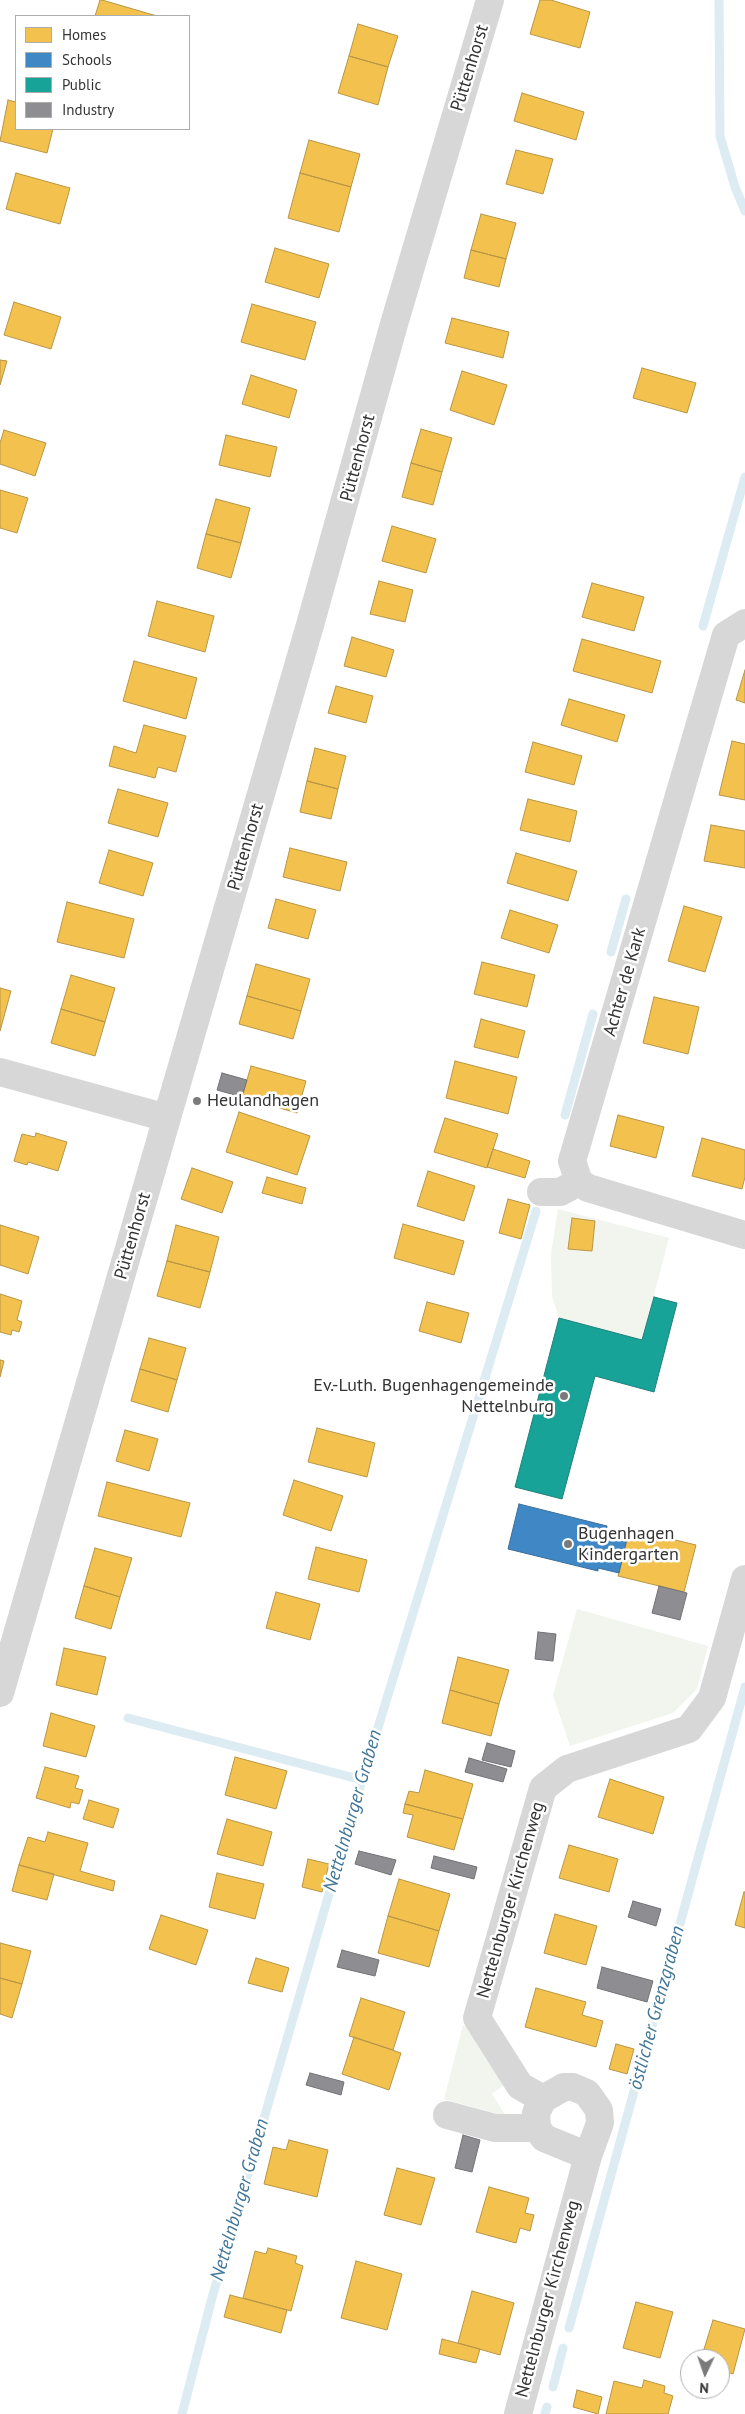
<!DOCTYPE html>
<html>
<head>
<meta charset="utf-8">
<style>
	body { margin:0 }
	#map { position:relative; width:745px; height:2414px; overflow:hidden; background:#fff; font-family:"PT Sans",sans-serif }
	canvas { display:block }
	.legend { position:absolute; left:15px; top:15px; width:175px; height:115px; box-sizing:border-box; background:#fff; border:1px solid #adadad; margin:0; padding:6px 9px; list-style:none; font-size:15px; color:#333 }
	.legend li { display:flex; align-items:center; gap:10px; height:25px }
	.legend b { width:25px; border:1px solid #adadad }
	.north { position:absolute; left:680px; top:2349px; width:50px; height:50px; box-sizing:border-box; background:#fff; border:1px solid #adadad; border-radius:50%; rotate:183deg; font-size:14px; font-weight:700; line-height:20px; text-align:center; color:#333 }
	.north::after { content:''; display:block; margin:auto; width:18px; height:22px; background:#7a7a7a; clip-path:polygon(50% 0,100% 100%,50% 72%,0 100%) }
</style>
</head>
<body>
<div id="map">
<canvas width="745" height="2414"></canvas>
<ul class="legend">
<li><b style="height:14px;background:#f2c14e"></b>Homes</li>
<li><b style="height:14px;background:#3f88c5"></b>Schools</li>
<li><b style="height:14px;background:#17a398"></b>Public</li>
<li><b style="height:14px;background:#8d8d92"></b>Industry</li>
</ul>
<div class="north">N</div>
</div>
<script>
const g = document.querySelector('canvas').getContext('2d');
g.lineJoin = 'round';
function paint(path, color) {
  g.fillStyle = color;
  g.fill(path, 'evenodd');
}
function poly(rows) {
  const path = new Path2D();
  for (const r of rows) {
    path.moveTo(r[0], r[1]);
    for (let i = 2; i < r.length; i += 2) path.lineTo(r[i], r[i + 1]);
  }
  return path;
}
function trace(path, color, width, dash) {
  g.strokeStyle = color;
  g.lineWidth = width;
  g.lineCap = dash ? 'butt' : 'round';
  g.setLineDash(dash || []);
  g.stroke(path);
}
function write(font, color, halo, rows, align = 'center') {
  g.font = font + ' "PT Sans",sans-serif';
  g.lineWidth = 5;
  g.setLineDash([]);
  g.textBaseline = 'middle';
  g.strokeStyle = halo;
  g.fillStyle = color;
  for (const [text, x, y, turn = 0] of rows) {
    g.save();
    g.translate(x, y);
    g.rotate((+turn || 0) * Math.PI / 180);
    g.textAlign = isNaN(turn) ? turn : align;
    if (halo) g.strokeText(text, 0, 0);
    g.fillText(text, 0, 0);
    g.restore();
  }
}
paint(poly([
	[558,1209,669,1238,642,1340,559,1318,552,1296,551,1254],
	[577,1609,708,1646,697,1689,673,1713,570,1746,553,1695],
	[463,2025,474,2031,503,2086,492,2094,506,2116,444,2099]
]), '#f1f5ed');
const homes = poly([
	[100,0,102,0,157,16,95,16,100,0],
	[540,0,551,0,590,12,580,48,530,34,540,0],
	[358,24,398,36,388,67,349,56,358,24],
	[349,56,388,67,378,105,338,93,349,56],
	[522,93,584,112,576,140,514,121,522,93],
	[8,100,16,102,16,129,53,129,47,153,0,141,8,100],
	[309,140,360,154,351,187,300,173,309,140],
	[516,150,553,159,543,194,506,184,516,150],
	[16,173,70,188,60,224,6,209,16,173],
	[300,173,351,187,339,232,288,218,300,173],
	[481,214,516,223,506,259,471,250,481,214],
	[275,248,329,264,319,298,265,282,275,248],
	[471,250,506,259,499,287,464,278,471,250],
	[14,302,61,317,51,349,4,335,14,302],
	[252,304,316,322,305,360,241,342,252,304],
	[452,318,509,332,503,358,445,343,452,318],
	[0,360,7,361,0,385,0,360],
	[642,368,696,383,687,413,633,398,642,368],
	[462,371,507,385,494,425,450,410,462,371],
	[251,375,297,390,289,418,242,404,251,375],
	[421,429,452,438,442,472,411,463,421,429],
	[4,430,46,443,35,476,0,464,0,443,4,430],
	[226,435,277,447,270,477,219,465,226,435],
	[411,463,442,472,433,505,402,497,411,463],
	[0,490,28,498,17,533,0,528,0,490],
	[216,499,250,508,241,543,206,534,216,499],
	[392,526,436,539,426,573,382,561,392,526],
	[206,534,241,543,231,578,197,568,206,534],
	[379,581,413,590,405,622,370,614,379,581],
	[592,583,644,597,634,631,582,617,592,583],
	[157,601,214,616,205,652,148,636,157,601],
	[352,637,394,650,386,677,344,666,352,637],
	[582,639,661,661,652,693,573,671,582,639],
	[134,661,197,678,186,719,123,701,134,661],
	[745,670,745,703,736,700,745,670],
	[336,686,373,696,366,723,328,713,336,686],
	[569,699,625,715,617,742,561,725,569,699],
	[144,725,186,736,176,772,158,767,155,778,109,766,114,746,136,753,144,725],
	[732,741,745,744,745,800,719,795,732,741],
	[533,742,582,756,574,785,525,772,533,742],
	[315,748,346,756,338,789,307,781,315,748],
	[307,781,338,789,331,819,300,812,307,781],
	[118,789,168,803,158,837,108,823,118,789],
	[528,799,577,811,570,842,520,830,528,799],
	[711,825,745,831,745,868,704,861,711,825],
	[290,848,347,862,340,891,283,877,290,848],
	[109,850,153,863,143,896,99,883,109,850],
	[516,853,577,871,568,901,507,883,516,853],
	[276,899,316,910,308,939,268,928,276,899],
	[67,902,134,919,124,958,57,942,67,902],
	[684,906,722,917,705,972,668,961,684,906],
	[510,910,558,925,549,953,501,938,510,910],
	[482,962,535,975,527,1007,474,994,482,962],
	[256,964,310,979,301,1011,247,996,256,964],
	[71,975,115,988,105,1022,61,1009,71,975],
	[0,988,11,991,0,1031,0,988],
	[247,996,301,1011,293,1039,239,1024,247,996],
	[654,997,699,1007,688,1054,643,1043,654,997],
	[61,1009,105,1022,95,1056,51,1043,61,1009],
	[481,1019,525,1031,518,1058,474,1047,481,1019],
	[455,1061,517,1077,508,1114,446,1098,455,1061],
	[251,1066,306,1081,297,1113,242,1097,251,1066],
	[239,1112,310,1136,297,1175,226,1152,239,1112],
	[618,1115,664,1127,656,1158,610,1146,618,1115],
	[445,1118,498,1134,487,1168,434,1152,445,1118],
	[36,1133,67,1142,58,1171,28,1162,27,1165,14,1161,22,1134,35,1137,36,1133],
	[702,1138,745,1150,745,1177,742,1189,692,1176,702,1138],
	[493,1149,530,1161,525,1178,487,1167,493,1149],
	[192,1168,233,1182,222,1213,181,1199,192,1168],
	[428,1171,475,1186,464,1221,417,1206,428,1171],
	[267,1177,306,1188,302,1204,262,1193,267,1177],
	[508,1199,530,1205,521,1239,499,1233,508,1199],
	[572,1218,595,1221,592,1251,568,1249,572,1218],
	[403,1224,464,1241,454,1275,394,1258,403,1224],
	[0,1225,39,1237,28,1274,0,1265,0,1225],
	[176,1225,219,1237,210,1272,167,1261,176,1225],
	[167,1261,210,1272,200,1308,157,1296,167,1261],
	[0,1294,22,1301,17,1320,22,1322,19,1332,12,1330,11,1335,0,1332,0,1294],
	[427,1302,469,1313,461,1343,419,1331,427,1302],
	[149,1338,186,1348,177,1380,140,1369,149,1338],
	[0,1360,4,1361,0,1377,0,1360],
	[140,1369,177,1380,168,1412,131,1401,140,1369],
	[317,1428,375,1443,367,1477,308,1462,317,1428],
	[125,1430,158,1439,149,1471,116,1461,125,1430],
	[294,1480,343,1496,331,1531,283,1515,294,1480],
	[107,1482,190,1503,181,1537,98,1516,107,1482],
	[630,1529,696,1545,684,1592,618,1576,630,1529],
	[316,1547,367,1560,359,1592,308,1579,316,1547],
	[95,1548,132,1558,120,1597,84,1586,95,1548],
	[84,1586,120,1597,111,1629,75,1618,84,1586],
	[276,1592,320,1604,310,1640,266,1628,276,1592],
	[64,1648,106,1657,97,1695,56,1685,64,1648],
	[458,1657,509,1670,499,1704,450,1690,458,1657],
	[450,1690,499,1704,491,1736,442,1723,450,1690],
	[51,1713,95,1726,86,1757,43,1746,51,1713],
	[235,1757,287,1771,276,1809,225,1795,235,1757],
	[45,1767,79,1776,75,1788,83,1790,79,1804,71,1802,70,1808,36,1798,45,1767],
	[425,1770,473,1784,463,1819,405,1804,409,1791,419,1793,425,1770],
	[610,1779,664,1797,653,1834,598,1817,610,1779],
	[89,1800,119,1809,113,1828,83,1819,89,1800],
	[405,1804,463,1819,454,1850,407,1837,413,1815,403,1813,405,1804],
	[227,1819,272,1832,263,1866,217,1854,227,1819],
	[48,1832,88,1843,80,1871,115,1881,113,1891,19,1865,28,1837,45,1842,48,1832],
	[569,1845,618,1859,609,1892,559,1878,569,1845],
	[308,1859,329,1864,322,1892,302,1887,308,1859],
	[19,1865,54,1874,47,1900,12,1891,19,1865],
	[217,1873,264,1884,255,1919,209,1907,217,1873],
	[399,1879,450,1894,439,1931,388,1916,399,1879],
	[744,1892,745,1892,745,1928,735,1925,744,1892],
	[555,1914,597,1926,586,1965,544,1953,555,1914],
	[161,1915,208,1930,196,1965,149,1949,161,1915],
	[388,1916,439,1931,429,1967,378,1953,388,1916],
	[0,1943,31,1951,22,1984,0,1978,0,1943],
	[256,1958,289,1968,282,1992,248,1983,256,1958],
	[0,1978,22,1984,12,2018,0,2014,0,1978],
	[536,1988,586,2002,582,2015,603,2021,596,2047,525,2027,536,1988],
	[361,1998,405,2012,393,2050,349,2036,361,1998],
	[354,2037,401,2053,389,2090,342,2074,354,2037],
	[616,2044,634,2049,627,2074,609,2069,616,2044],
	[289,2140,328,2150,317,2197,264,2184,273,2147,286,2150,289,2140],
	[397,2168,435,2178,421,2225,384,2215,397,2168],
	[489,2187,529,2198,525,2213,534,2215,530,2231,520,2228,516,2243,476,2232,489,2187],
	[268,2248,297,2256,295,2263,303,2266,291,2311,243,2298,255,2251,266,2254,268,2248],
	[356,2261,402,2274,387,2330,341,2318,356,2261],
	[472,2291,514,2303,500,2355,458,2343,472,2291],
	[230,2295,287,2310,281,2333,224,2317,230,2295],
	[636,2302,673,2312,660,2358,623,2348,636,2302],
	[713,2320,745,2329,733,2374,720,2370,720,2359,701,2359,713,2320],
	[442,2339,480,2349,476,2363,439,2354,442,2339],
	[644,2380,665,2386,664,2393,673,2396,668,2414,606,2414,614,2381,642,2388,644,2380],
	[577,2390,602,2397,598,2414,573,2407,577,2390]
]);
paint(homes, '#f2c14e');
trace(homes, '#b99646', 1);
const schools = poly([
	[519,1504,607,1526,606,1533,627,1538,619,1573,598,1568,598,1571,508,1549,519,1504]
]);
paint(schools, '#3f88c5');
trace(schools, '#3b6e99', 1);
const public = poly([
	[654,1297,677,1303,654,1392,595,1376,562,1499,515,1487,559,1318,642,1340,654,1297]
]);
paint(public, '#17a398');
trace(public, '#1f817a', 1);
const industry = poly([
	[222,1073,247,1080,242,1097,217,1090,222,1073],
	[659,1586,687,1593,680,1620,652,1613,659,1586],
	[538,1632,556,1634,553,1661,535,1659,538,1632],
	[487,1743,515,1751,511,1767,482,1760,487,1743],
	[469,1758,507,1769,503,1782,465,1772,469,1758],
	[359,1851,396,1860,391,1875,355,1864,359,1851],
	[434,1856,477,1867,474,1879,431,1868,434,1856],
	[633,1901,661,1909,656,1926,628,1917,633,1901],
	[342,1950,379,1960,375,1976,337,1967,342,1950],
	[602,1967,653,1981,647,2002,597,1988,602,1967],
	[310,2073,344,2082,341,2095,306,2085,310,2073],
	[463,2135,480,2140,472,2172,455,2168,463,2135]
]);
paint(industry, '#8d8d92');
trace(industry, '#727276', 1);
trace(poly([
	[719,0,720,136,735,187,745,211],
	[703,626,745,477],
	[611,952,626,899],
	[565,1115,593,1014],
	[128,1718,362,1780],
	[569,2328,745,1687],
	[553,2387,563,2348],
	[182,2414,212,2298,362,1780,536,1211],
	[545,2414,547,2407]
]), '#ddebf3', 9);
trace(poly([
	[745,623,726,635,572,1161,579,1182,588,1188,745,1235],
	[0,1072,167,1118],
	[541,1192,560,1192,579,1182],
	[0,1693,310,625,394,324,490,0],
	[564,2087,573,2087,587,2093,599,2110,600,2123,588,2156,544,2138,537,2128,536,2113,543,2099,564,2087],
	[543,2099,520,2086,477,2018,543,1788,567,1769,689,1729,712,1698,745,1579],
	[447,2115,495,2128,537,2128],
	[518,2414,588,2156]
]), '#d7d7d7', 28);
for (const [x, y, r, color] of [
	[197,1101,5,"#7a7a7a"],
	[564,1396,5,"#7a7a7a"],
	[568,1544,5,"#7a7a7a"]
]) {
  const dot = new Path2D();
  dot.arc(x, y, r, 0, 2 * Math.PI);
  g.fillStyle = color;
  g.fill(dot);
  trace(dot, '#fff', 2);
}
write('18px', '#333', '#fff', [
	["Püttenhorst",470,68,-73],
	["Püttenhorst",358,458,-75],
	["Püttenhorst",246,847,-74],
	["Achter de Kark",625,982,-74],
	["Püttenhorst",133,1236,-74],
	["Nettelnburger Kirchenweg",511,1900,-74],
	["Nettelnburger Kirchenweg",548,2299,-75]
]);
write('18px', '#333', '#fff', [
	["Heulandhagen",207,1101],
	["Ev.-Luth. Bugenhagengemeinde",554,1386,"right"],
	["Nettelnburg",554,1407,"right"],
	["Bugenhagen",578,1534],
	["Kindergarten",578,1555]
], 'left');
write('italic 19px', '#3f7597', '#fff', [
	["Nettelnburger Graben",353,1811,-74],
	["östlicher Grenzgraben",657,2008,-75],
	["Nettelnburger Graben",240,2200,-74]
]);
</script>
</body>
</html>
